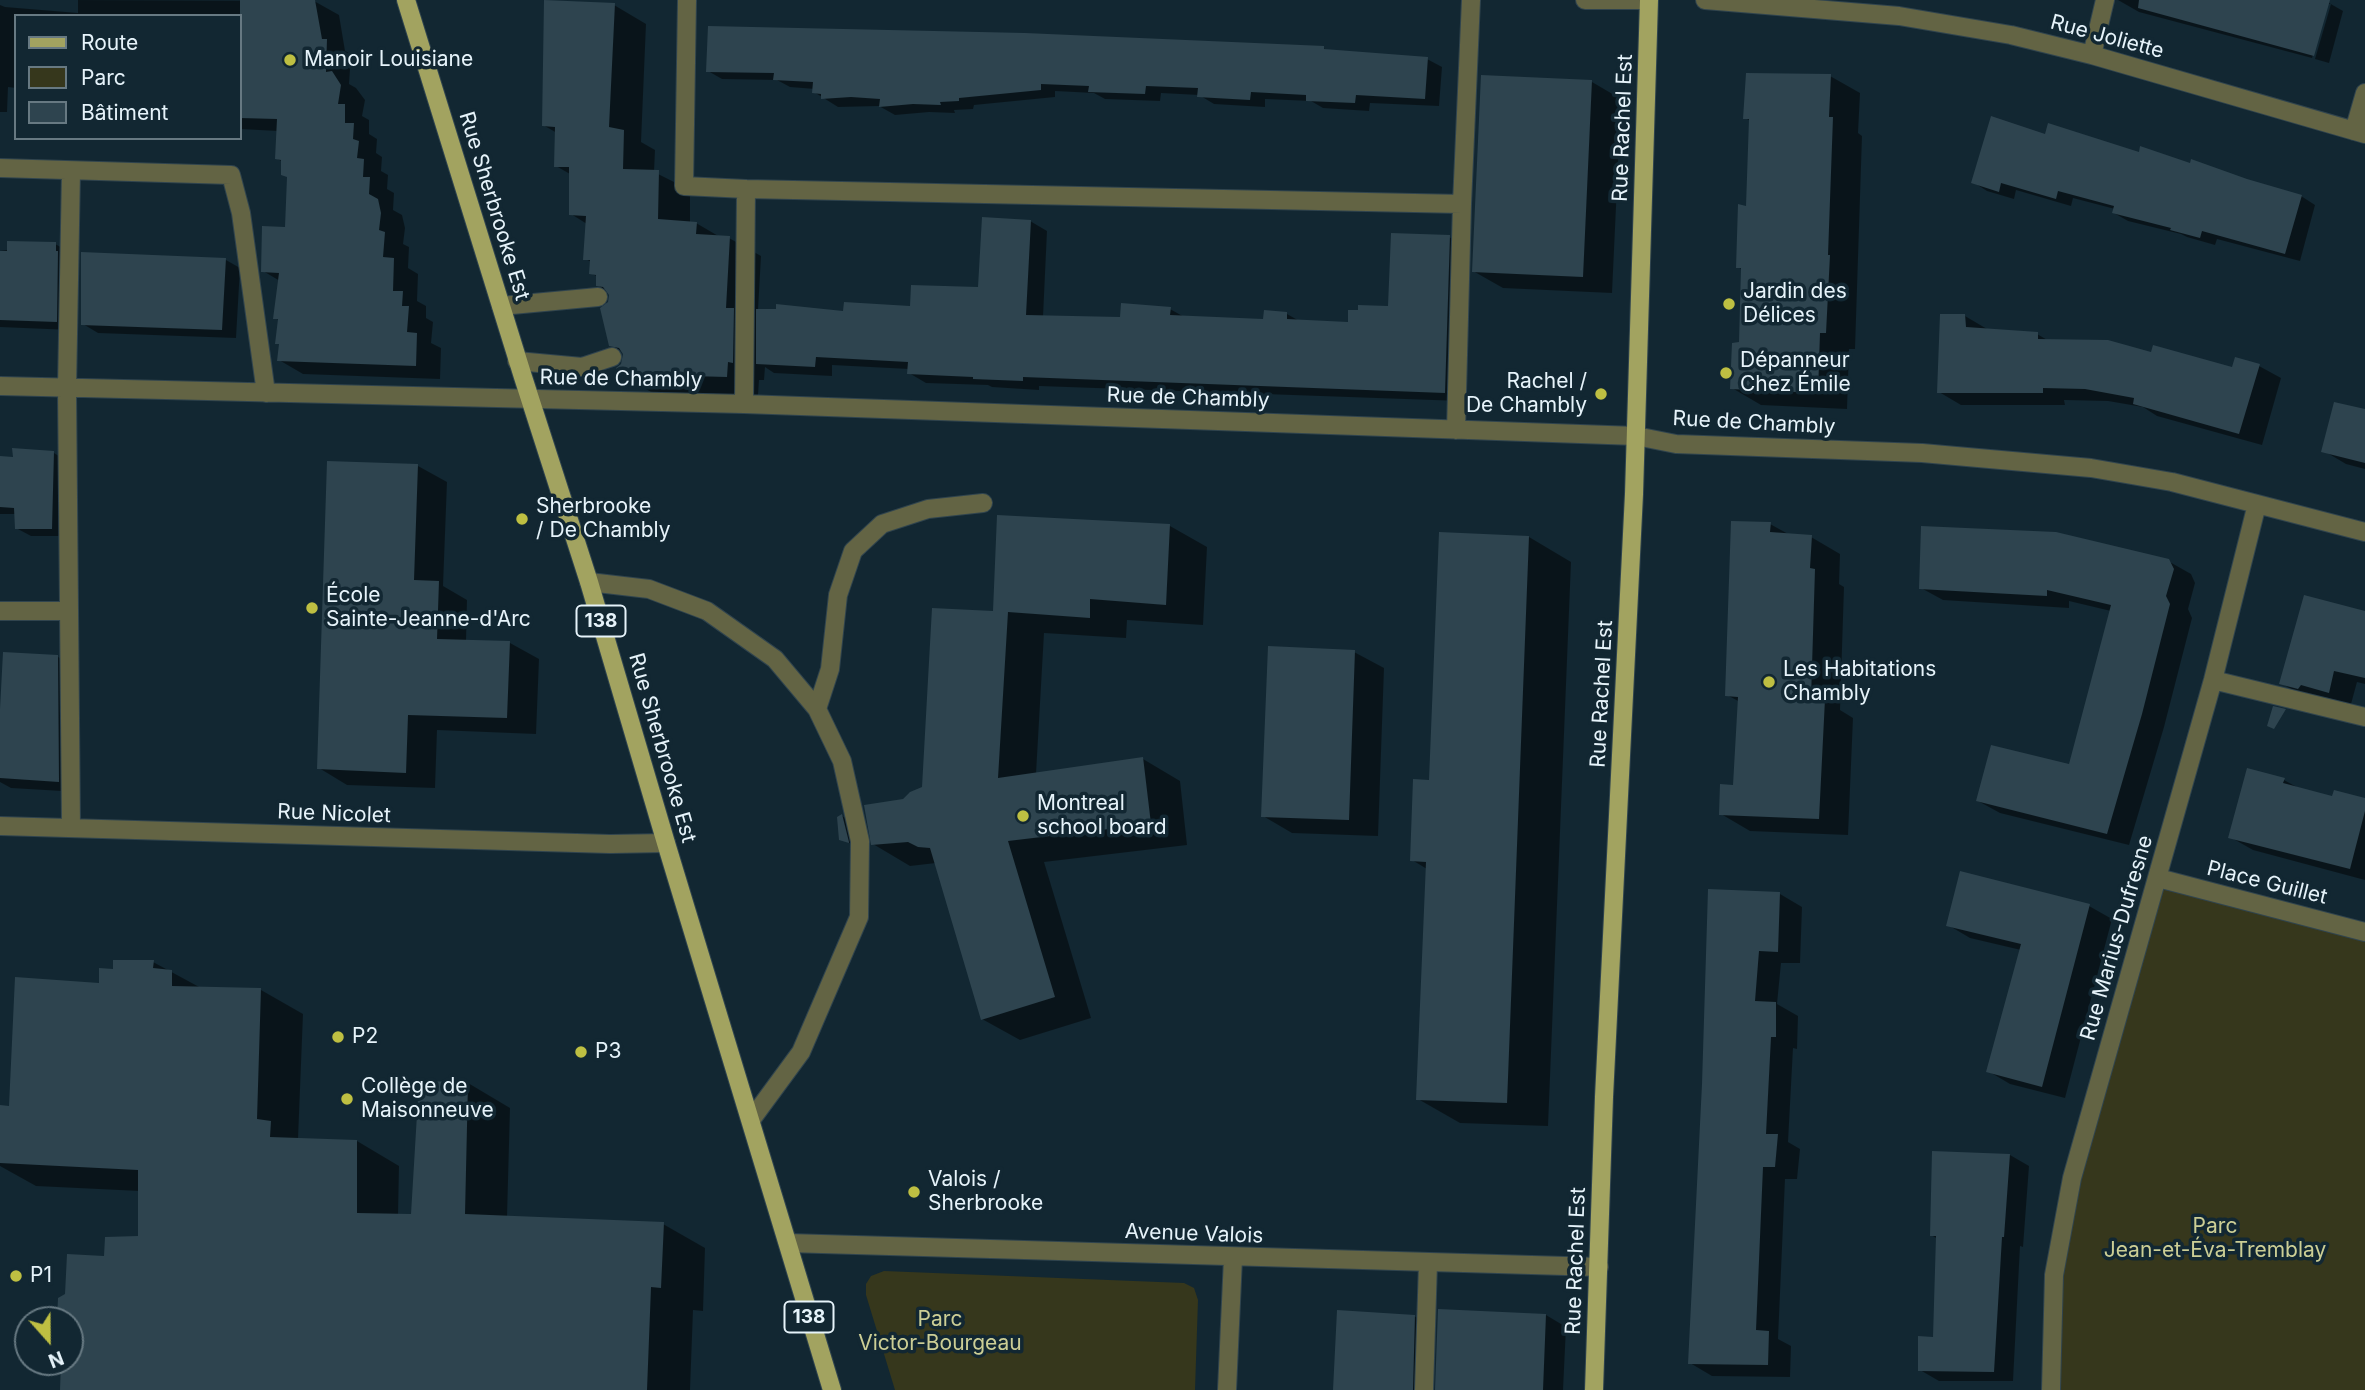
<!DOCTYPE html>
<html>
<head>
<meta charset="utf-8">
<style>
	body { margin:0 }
	#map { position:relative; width:2365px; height:1390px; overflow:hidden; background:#122732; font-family:Inter,sans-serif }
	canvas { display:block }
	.legend { position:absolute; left:14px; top:14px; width:228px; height:126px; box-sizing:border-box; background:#122732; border:2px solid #677982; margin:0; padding:9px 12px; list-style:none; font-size:21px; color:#e6f3fa }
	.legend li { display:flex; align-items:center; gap:14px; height:35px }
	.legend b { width:35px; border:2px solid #677982 }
	.north { position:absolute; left:14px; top:1306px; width:70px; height:70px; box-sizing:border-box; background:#122732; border:2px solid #677982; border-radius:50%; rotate:159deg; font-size:19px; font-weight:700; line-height:28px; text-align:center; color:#e6f3fa }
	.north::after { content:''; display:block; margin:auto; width:24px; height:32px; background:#bebf42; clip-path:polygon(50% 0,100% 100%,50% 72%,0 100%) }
</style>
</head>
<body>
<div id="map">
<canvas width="2365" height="1390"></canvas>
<ul class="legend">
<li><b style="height:9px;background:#a2a360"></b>Route</li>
<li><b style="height:19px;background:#36371c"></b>Parc</li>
<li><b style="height:19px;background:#2e444f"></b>Bâtiment</li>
</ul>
<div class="north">N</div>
</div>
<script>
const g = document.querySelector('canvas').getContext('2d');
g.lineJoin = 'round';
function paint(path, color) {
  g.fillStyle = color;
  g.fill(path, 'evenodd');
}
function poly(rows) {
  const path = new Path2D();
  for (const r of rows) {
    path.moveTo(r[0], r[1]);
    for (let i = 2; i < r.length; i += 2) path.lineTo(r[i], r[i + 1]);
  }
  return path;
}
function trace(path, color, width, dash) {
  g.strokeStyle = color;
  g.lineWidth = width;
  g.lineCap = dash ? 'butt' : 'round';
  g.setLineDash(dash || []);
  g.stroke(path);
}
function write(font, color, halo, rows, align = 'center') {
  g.font = font + ' Inter,sans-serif';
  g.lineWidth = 7;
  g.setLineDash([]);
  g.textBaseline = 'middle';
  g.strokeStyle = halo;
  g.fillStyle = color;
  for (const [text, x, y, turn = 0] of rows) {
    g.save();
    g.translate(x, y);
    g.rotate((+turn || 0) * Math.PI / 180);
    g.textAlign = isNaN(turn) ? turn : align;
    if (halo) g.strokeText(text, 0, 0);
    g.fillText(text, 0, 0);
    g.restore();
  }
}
paint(poly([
	[2158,878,2365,932,2365,1390,2051,1390,2054,1275],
	[884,1271,1184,1283,1194,1288,1198,1300,1195,1390,895,1390,866,1295,866,1284,871,1276]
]), '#36371c');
paint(poly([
	[78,0,314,1,339,15,345,51,351,54,349,84,356,88,365,100,362,116,369,120,369,134,377,139,376,153,382,157,381,171,388,175,387,189,394,193,393,210,402,215,405,228,403,244,409,247,408,268,418,274,417,301,426,306,426,318,433,322,431,343,441,348,440,379,303,374,279,360,279,320,275,318,280,281,263,271,286,229,289,178,283,162,276,158,278,131,240,129,240,16,16,16,16,88,8,87,7,112,0,112,0,5,5,7,78,13],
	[2118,0,2318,0,2329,3,2343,11,2329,63,2315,59,2331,4,2327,4,2312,58,2139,12],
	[614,5,646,24,641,142,655,150,654,172,690,190,690,223,696,223,720,237,729,238,761,256,758,310,845,312,912,308,980,289,1030,221,1047,231,1043,317,1122,319,1170,309,1186,318,1265,321,1287,314,1301,322,1349,324,1390,308,1449,237,1466,246,1461,401,1039,386,1039,390,992,387,988,385,926,383,909,373,909,369,832,365,832,376,774,373,765,367,764,380,759,380,758,395,651,392,619,373,625,353,611,345,611,295,598,285,598,277,591,273,592,262,585,259,587,224,571,214,570,174,556,166,557,133,543,125],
	[1323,48,1329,51,1427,59,1442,67,1439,106,1370,103,1369,111,1323,108,1311,101,1265,99,1265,107,1214,104,1199,95,1161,93,1160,101,1105,99,1094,93,1055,91,1055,97,974,105,973,109,954,110,955,113,929,112,895,115,879,106,838,107,814,92,815,89,790,87,777,80,722,79,708,71],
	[1830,76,1860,93,1858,133,1862,136,1855,349,1849,349,1847,409,1761,405,1732,388,1741,343,1743,270,1738,267,1748,208,1751,121,1745,118],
	[1592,82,1621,99,1612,293,1503,288,1473,271],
	[2046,136,2141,154,2301,196,2315,205,2300,261,2217,239,2215,245,2187,237,2181,234,2128,221,2114,213,2115,209,2073,198,2071,206,2016,190,2014,199,1987,191,1973,182],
	[55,244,70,252,71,330,0,327,0,251],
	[226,260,240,268,236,338,98,333,83,324],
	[1965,316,1987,329,2037,334,2049,341,2152,354,2234,369,2259,366,2281,378,2262,445,2157,416,2143,407,2108,401,2064,400,2065,405,1961,405,1939,392],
	[2365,411,2365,469,2346,464,2324,451],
	[54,453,68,462,66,536,31,536,16,528,16,514,0,514,0,458,14,458],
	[418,466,447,482,443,586,467,600,466,641,510,643,539,659,536,734,437,730,435,788,347,785,319,768],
	[1770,524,1790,535,1811,537,1840,554,1839,584,1844,587,1840,710,1853,718,1848,835,1750,831,1721,814,1735,787,1740,702,1727,695],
	[1170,526,1207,547,1203,625,1127,620,1126,638,1044,633,1036,774,1143,759,1180,781,1187,845,1044,862,1091,1018,1020,1040,982,1019,936,863,910,866,873,844,903,800,924,788,995,613],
	[1529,537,1571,562,1548,1126,1460,1123,1418,1099,1427,869,1412,860,1431,782],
	[2168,561,2191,574,2195,583,2188,609,2192,618,2164,727,2129,845,2000,813,1978,801,2070,766,2111,611,2069,601,2069,608,1943,600,1921,588],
	[2365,613,2365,684,2357,682,2351,704,2324,697,2321,701,2303,696,2281,683],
	[1354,652,1384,668,1378,836,1292,833,1263,816],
	[58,657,77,668,79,792,11,788,0,782,0,710],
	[2284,780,2302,790,2333,799,2365,800,2365,880,2253,850,2230,837],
	[842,816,849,820,854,845,841,839],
	[1780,894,1802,907,1800,963,1781,963,1777,1004,1798,1016,1797,1049,1793,1048,1788,1142,1800,1149,1797,1179,1785,1179,1778,1339,1791,1346,1790,1377,1712,1376,1690,1363,1704,1084],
	[2089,906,2112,919,2065,1098,2010,1084,1988,1071,2021,950,1970,938,1948,925],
	[153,962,201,988,261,990,303,1014,298,1139,357,1141,399,1166,398,1216,413,1216,468,1083,510,1108,507,1217,663,1224,705,1248,703,1311,693,1310,690,1390,61,1390,62,1362,70,1362,70,1320,59,1320,105,1258,139,1238,140,1191,36,1186,0,1166,0,1107,11,1107,101,985,114,971],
	[1934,1153,2010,1155,2029,1166,2023,1247,2020,1246,2013,1381,1939,1381,1920,1370,1935,1339,1938,1239,1931,1235],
	[1546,1315,1566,1327,1563,1390,1437,1390],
	[1414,1316,1435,1328,1433,1390,1335,1390]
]), '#0007');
paint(poly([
	[240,0,315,0,322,39,327,39,326,72,332,71,341,85,338,104,345,104,345,123,354,123,353,139,359,141,357,158,364,159,363,177,370,177,369,194,378,199,381,213,379,230,385,232,383,257,394,258,393,291,403,291,402,306,409,306,407,332,417,333,416,366,277,361,279,344,275,344,278,319,273,319,279,273,261,272,262,226,285,227,287,177,281,175,281,160,275,159,277,119,240,118],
	[544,0,615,3,609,127,624,130,623,169,659,170,658,219,697,222,696,234,730,236,726,308,734,308,733,363,728,362,727,377,618,374,616,368,621,364,623,354,619,348,609,346,600,308,608,302,609,295,603,287,596,286,596,275,589,274,590,260,583,260,586,216,569,215,569,167,554,167,555,127,542,126],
	[2139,0,2330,0,2314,56,2138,8],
	[708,26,1025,33,1324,46,1324,49,1428,57,1425,99,1356,95,1355,103,1306,101,1306,95,1251,92,1250,100,1197,97,1198,88,1146,86,1145,94,1088,92,1089,86,1041,84,1041,90,959,98,959,101,940,102,941,105,913,104,879,107,880,99,851,97,821,99,821,94,812,93,813,82,773,80,774,73,706,72],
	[1746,73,1831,74,1829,117,1833,117,1828,255,1830,255,1826,333,1820,333,1818,393,1730,389,1732,343,1739,342,1741,268,1736,268,1738,204,1746,206,1749,119,1743,119],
	[1481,75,1592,80,1583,277,1472,272],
	[1991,116,2045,134,2048,123,2139,152,2140,146,2190,163,2191,159,2247,179,2302,195,2285,254,2202,231,2200,238,2170,230,2171,228,2112,213,2114,206,2058,191,2056,199,2001,183,1999,192,1971,183],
	[982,217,1031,220,1026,315,1120,317,1121,303,1171,307,1170,315,1263,319,1264,310,1287,312,1287,319,1348,322,1348,310,1358,310,1358,305,1388,306,1391,233,1450,235,1445,393,1023,377,1023,381,973,379,973,377,907,374,908,362,816,357,815,367,756,364,756,309,776,309,776,304,843,311,844,302,910,306,911,285,978,287],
	[7,241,56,242,56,251,58,251,57,322,0,320,0,251,7,251],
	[81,252,226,258,222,330,81,325],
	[1940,314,1965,314,1966,327,2038,332,2038,339,2108,340,2151,352,2153,345,2232,367,2235,357,2260,364,2239,434,2133,404,2134,398,2085,389,2043,388,2043,393,1937,393],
	[2334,402,2365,409,2365,463,2321,452],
	[12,448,54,451,52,529,15,529,14,508,0,507,0,456,13,457],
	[327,461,418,464,414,580,439,581,437,639,510,641,507,718,408,715,406,773,317,769],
	[997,515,1170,524,1166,605,1090,599,1090,618,1008,612,998,778,1143,757,1151,824,1008,841,1055,997,981,1020,930,848,918,847,908,842,871,845,864,805,903,799,910,792,922,787,932,608,993,611],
	[1731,521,1771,522,1770,532,1812,535,1810,568,1815,569,1811,699,1825,699,1819,819,1719,815,1720,784,1733,785,1738,697,1725,696],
	[1921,526,2056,532,2169,559,2174,569,2166,596,2170,604,2142,714,2107,834,1976,801,1991,745,2069,764,2111,605,2047,590,2047,596,1919,589],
	[1439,532,1529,536,1507,1103,1416,1100,1426,862,1410,861,1413,779,1429,780],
	[2304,595,2365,611,2365,678,2334,671,2329,693,2301,685,2298,689,2279,684],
	[1268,646,1355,650,1349,820,1261,817],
	[3,652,58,655,59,782,0,778,0,709],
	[2273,706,2286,709,2274,729,2267,726],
	[2247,768,2285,778,2283,783,2332,796,2334,790,2365,798,2365,811,2350,869,2228,838],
	[842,814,849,842,849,843,839,840,837,817],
	[1960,871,2090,904,2042,1087,1986,1072,2021,944,1946,926],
	[1708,889,1780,892,1778,952,1759,951,1755,1001,1776,1002,1776,1037,1771,1037,1766,1134,1778,1134,1775,1167,1763,1167,1756,1330,1769,1331,1768,1365,1688,1364,1702,1084],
	[113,960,154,960,153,968,172,970,172,986,261,988,257,1119,271,1121,270,1137,357,1140,357,1213,411,1214,419,1081,468,1082,465,1214,664,1222,661,1288,651,1287,647,1390,60,1390,61,1362,70,1362,70,1320,57,1320,58,1298,65,1294,67,1254,104,1256,105,1237,138,1236,138,1170,0,1163,0,1105,9,1106,15,977,99,983,99,968,113,969],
	[1932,1151,2010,1154,2004,1237,2002,1237,1994,1372,1918,1371,1918,1336,1933,1337,1936,1236,1930,1236],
	[1438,1309,1546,1314,1543,1390,1435,1390],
	[1337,1310,1415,1315,1413,1390,1333,1390]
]), '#2e444f');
const minor = poly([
	[687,0,684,186,746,189,744,404],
	[1585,0,1647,0],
	[1705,0,1899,16,2011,35,2092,55,2365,134],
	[2092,55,2105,0],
	[2354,131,2365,93],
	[0,168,231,175,241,213,266,393],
	[71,171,67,389,71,828],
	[746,189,1462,204],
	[501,306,598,297],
	[517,361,582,367,612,357],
	[0,386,744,404,1636,436,1676,444,1922,453,2091,468,2172,482,2365,532],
	[1456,430,1462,204,1471,0],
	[589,582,649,589,707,611,775,659,817,709,842,761,860,841,859,917,801,1052,751,1120],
	[0,611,69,611],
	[2213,680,2365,717],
	[817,709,830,669,838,595,853,551,882,524,928,509,983,503],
	[0,826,610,844,666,843],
	[2158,878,2365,932],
	[788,1243,1599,1267],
	[1227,1390,1233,1258],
	[1424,1390,1428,1263],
	[2051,1390,2054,1275,2072,1178,2213,680,2257,504]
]);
const major = poly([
	[406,0,523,377,589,582,666,843,832,1390],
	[1594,1390,1604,1097,1634,494,1649,0]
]);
trace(minor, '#30444e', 20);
trace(major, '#30444e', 20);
trace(minor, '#636444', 18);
trace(major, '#a2a360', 18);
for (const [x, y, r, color] of [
	[290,60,7,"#bebf42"],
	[1729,304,7,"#bebf42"],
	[1726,373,7,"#bebf42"],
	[1601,394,7,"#bebf42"],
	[522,519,7,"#bebf42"],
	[312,608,7,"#bebf42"],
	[1769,682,7,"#bebf42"],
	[1023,816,7,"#bebf42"],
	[338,1037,7,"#bebf42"],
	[581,1052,7,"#bebf42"],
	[347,1099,7,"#bebf42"],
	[914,1192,7,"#bebf42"],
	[16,1276,7,"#bebf42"]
]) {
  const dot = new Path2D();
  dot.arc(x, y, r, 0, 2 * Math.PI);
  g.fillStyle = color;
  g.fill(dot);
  trace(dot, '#122732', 2.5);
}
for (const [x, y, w] of [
	[601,621,49],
	[809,1317,49]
]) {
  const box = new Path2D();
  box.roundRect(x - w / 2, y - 15.5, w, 31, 5);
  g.fillStyle = '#122732';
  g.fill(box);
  trace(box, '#e6f3fa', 2);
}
write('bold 19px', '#e6f3fa', null, [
	["138",601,621],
	["138",809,1317]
]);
write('21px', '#e6f3fa', '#122732', [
	["Rue Joliette",2107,37,15],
	["Rue Rachel Est",1623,128,-88],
	["Rue Sherbrooke Est",494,206,73],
	["Rue de Chambly",621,379,1],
	["Rue de Chambly",1188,398,2],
	["Rue de Chambly",1754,423,3],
	["Rue Rachel Est",1602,694,-87],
	["Rue Sherbrooke Est",662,748,74],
	["Rue Nicolet",334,814,2],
	["Place Guillet",2267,883,14],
	["Rue Marius-Dufresne",2117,938,-74],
	["Avenue Valois",1194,1234,2],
	["Rue Rachel Est",1576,1261,-88]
]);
write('21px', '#e6f3fa', '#122732', [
	["Manoir Louisiane",304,60],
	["Jardin des",1743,292],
	["Délices",1743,316],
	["Dépanneur",1740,361],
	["Chez Émile",1740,385],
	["Rachel /",1587,382,"right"],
	["De Chambly",1587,406,"right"],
	["Sherbrooke",536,507],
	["/ De Chambly",536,531],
	["École",326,596],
	["Sainte-Jeanne-d'Arc",326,620],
	["Les Habitations",1783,670],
	["Chambly",1783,694],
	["Montreal",1037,804],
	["school board",1037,828],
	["P2",352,1037],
	["P3",595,1052],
	["Collège de",361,1087],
	["Maisonneuve",361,1111],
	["Valois /",928,1180],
	["Sherbrooke",928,1204],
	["P1",30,1276]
], 'left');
write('21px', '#ccce95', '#122732', [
	["Parc",2215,1227],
	["Jean-et-Éva-Tremblay",2215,1251],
	["Parc",940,1320],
	["Victor-Bourgeau",940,1344]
]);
</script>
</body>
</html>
